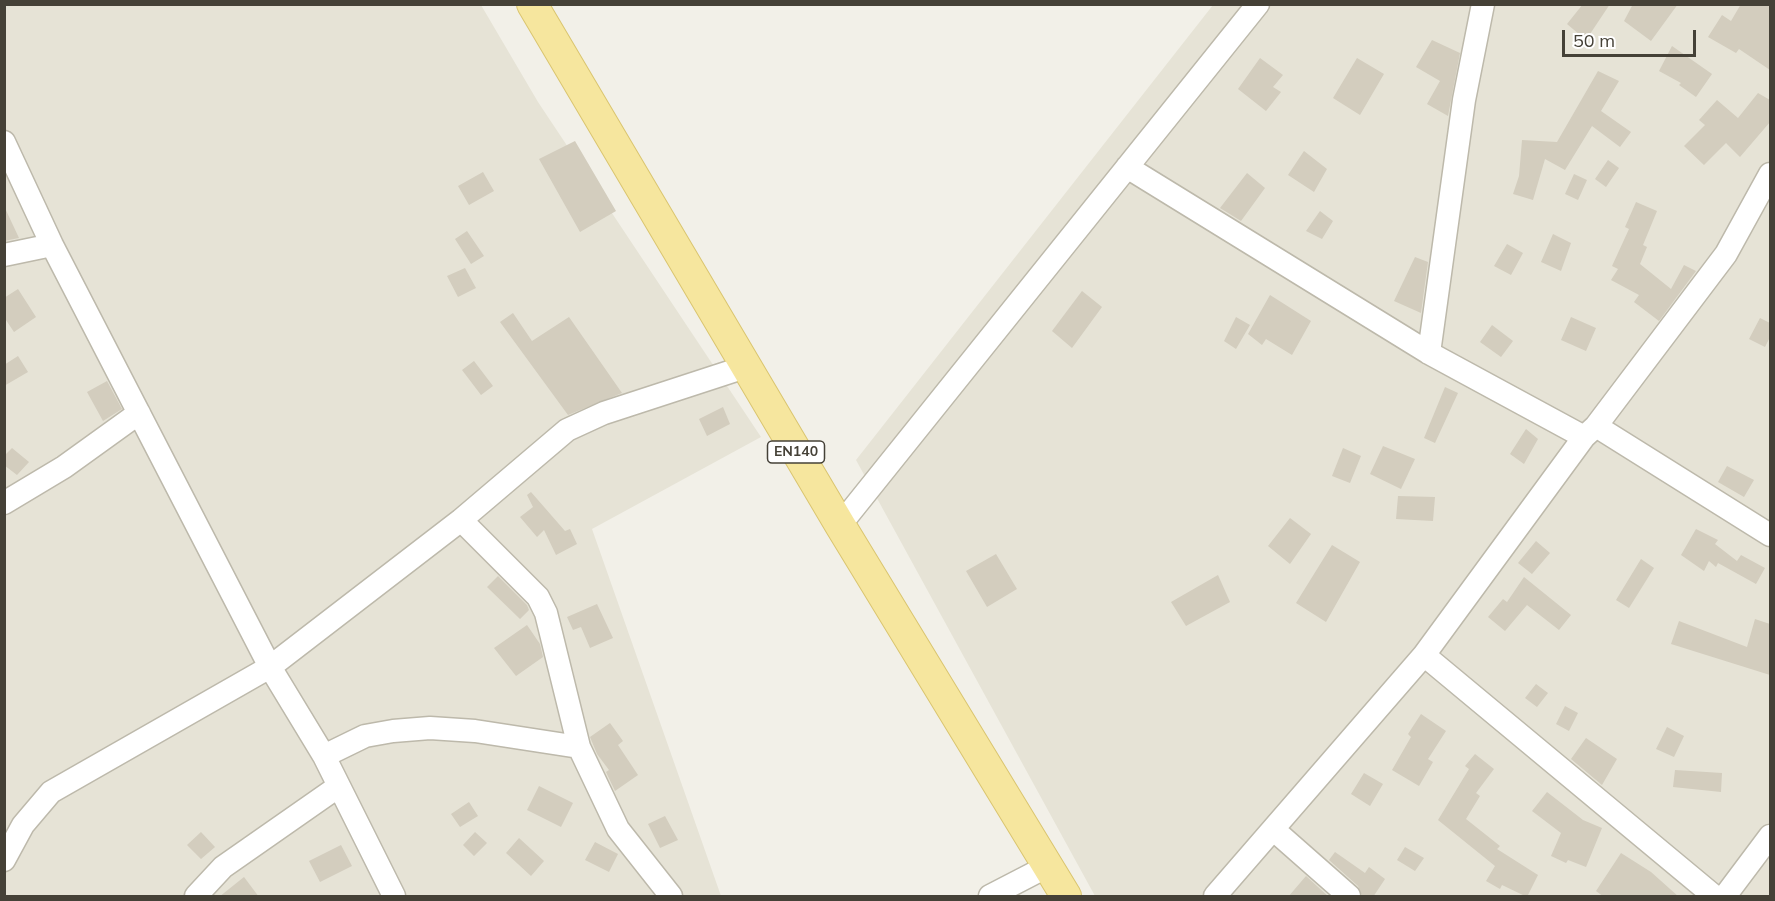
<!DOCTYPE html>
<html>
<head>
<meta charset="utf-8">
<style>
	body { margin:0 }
	#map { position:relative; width:1775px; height:901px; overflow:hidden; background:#f2f0e8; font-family:Mulish,sans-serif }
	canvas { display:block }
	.frame { position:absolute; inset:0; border:6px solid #454137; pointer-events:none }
	.scale { position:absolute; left:1562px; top:30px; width:134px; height:27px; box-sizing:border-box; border:3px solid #454137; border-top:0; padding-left:8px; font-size:18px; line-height:21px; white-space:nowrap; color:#454137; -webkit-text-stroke:4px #fff; paint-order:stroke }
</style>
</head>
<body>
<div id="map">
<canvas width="1775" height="901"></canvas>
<div class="frame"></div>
<div class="scale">50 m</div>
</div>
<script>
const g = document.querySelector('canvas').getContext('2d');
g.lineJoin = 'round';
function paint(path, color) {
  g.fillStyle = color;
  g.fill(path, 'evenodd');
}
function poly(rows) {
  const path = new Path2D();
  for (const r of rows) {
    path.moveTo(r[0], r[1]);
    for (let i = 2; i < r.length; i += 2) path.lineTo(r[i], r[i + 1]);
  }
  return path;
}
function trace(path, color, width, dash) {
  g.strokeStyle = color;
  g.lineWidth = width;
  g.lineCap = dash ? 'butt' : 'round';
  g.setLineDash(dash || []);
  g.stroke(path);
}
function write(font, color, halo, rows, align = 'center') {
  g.font = font + ' Mulish,sans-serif';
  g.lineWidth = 4.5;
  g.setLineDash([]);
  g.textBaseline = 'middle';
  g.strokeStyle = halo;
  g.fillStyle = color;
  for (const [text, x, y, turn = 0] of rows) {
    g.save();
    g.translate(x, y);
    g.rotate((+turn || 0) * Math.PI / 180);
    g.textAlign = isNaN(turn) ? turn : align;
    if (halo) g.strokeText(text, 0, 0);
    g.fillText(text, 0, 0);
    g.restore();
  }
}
paint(poly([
	[5,5,481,5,538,102,761,437,592,529,721,896,5,896],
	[1213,5,1770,5,1770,896,1095,896,856,460]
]), '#e6e3d6');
paint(poly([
	[1583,4,1610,4,1586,40,1567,24],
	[1633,4,1678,4,1651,41,1624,21],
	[1741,4,1770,4,1770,70,1739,49,1736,53,1708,37,1722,15,1731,21],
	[1432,40,1460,53,1448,116,1427,104,1440,81,1416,67],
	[1672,46,1712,74,1696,97,1679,85,1681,83,1659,71],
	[1260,58,1283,75,1273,87,1281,92,1266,111,1238,89],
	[1357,58,1384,74,1360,115,1333,98],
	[1598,71,1619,81,1601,111,1631,132,1620,147,1592,126,1565,170,1545,159,1533,200,1513,194,1519,176,1522,140,1557,142],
	[1758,93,1770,100,1770,122,1740,157,1726,143,1704,165,1684,146,1705,125,1699,120,1717,100,1738,118],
	[575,141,616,211,580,232,539,159],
	[1304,151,1327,169,1314,192,1288,175],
	[1608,160,1619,168,1606,187,1595,179],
	[483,172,494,191,469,205,458,186],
	[1247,173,1265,188,1241,221,1220,208],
	[1574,174,1587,180,1578,200,1565,194],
	[1636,202,1657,211,1643,245,1647,247,1640,264,1671,289,1684,265,1696,271,1659,321,1634,302,1639,295,1611,280,1618,269,1612,266,1629,229,1625,227],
	[4,206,19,238,4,241],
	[1320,211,1333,221,1322,239,1306,231],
	[467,231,484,256,471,264,455,239],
	[1553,234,1571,243,1561,271,1541,262],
	[1507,244,1523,253,1511,275,1494,266],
	[1415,257,1428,262,1421,313,1394,301],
	[465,268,476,288,458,297,447,276],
	[18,289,36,317,14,332,4,317,4,298],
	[1082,291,1102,307,1072,348,1052,331],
	[1270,295,1311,321,1292,355,1266,339,1262,345,1248,334],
	[513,313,532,341,569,317,622,393,568,415,500,322],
	[1236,317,1250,325,1236,349,1224,341],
	[1571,317,1596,328,1586,351,1561,340],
	[1760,318,1770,323,1770,337,1765,347,1749,339],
	[1492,325,1513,341,1501,357,1480,342],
	[18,356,28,372,4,386,4,365],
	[474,361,493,386,481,395,462,370],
	[107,381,122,409,103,421,87,392],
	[1445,387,1458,393,1435,443,1424,438],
	[723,407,730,424,707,436,699,419],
	[1526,429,1538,439,1524,464,1510,454],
	[1383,446,1415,459,1401,489,1370,474],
	[12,448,29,462,17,475,4,465,4,456],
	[1343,448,1361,456,1350,483,1332,476],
	[1727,466,1754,480,1744,497,1718,482],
	[531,492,565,531,570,529,577,544,556,555,544,530,537,537,520,517,533,507,527,495],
	[1398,496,1435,497,1433,521,1396,519],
	[1290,518,1311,534,1290,564,1268,546],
	[1696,529,1718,540,1715,544,1737,561,1741,555,1765,568,1756,584,1718,563,1716,567,1709,561,1704,571,1681,555],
	[1536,541,1550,553,1532,574,1518,563],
	[1332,545,1360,562,1326,622,1296,603],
	[996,554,1017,589,987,607,966,571],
	[1641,559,1654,568,1629,608,1616,600],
	[1218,575,1230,602,1186,626,1171,602],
	[498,576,527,605,529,610,520,619,487,587],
	[1524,577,1571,615,1559,630,1527,605,1505,631,1488,617,1503,599,1507,602],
	[597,604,613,638,590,648,581,627,573,630,567,617],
	[1755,619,1770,624,1770,675,1671,644,1679,621,1747,647],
	[527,625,540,644,543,657,516,676,494,648],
	[1536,684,1548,693,1537,707,1525,698],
	[1565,706,1578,713,1569,731,1556,724],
	[1421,714,1446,731,1428,759,1433,762,1419,786,1392,770,1411,737,1408,734],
	[610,723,623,741,618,745,638,775,615,791,606,772,609,770,597,754,590,737],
	[1667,727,1684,736,1674,757,1656,749],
	[1586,738,1617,759,1602,785,1571,759],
	[1475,754,1494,769,1476,793,1480,796,1466,819,1500,846,1497,849,1538,875,1527,897,1502,885,1500,889,1486,881,1495,866,1438,820,1469,769,1465,766],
	[1675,770,1722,773,1721,792,1673,787],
	[1364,773,1383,784,1370,806,1351,794],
	[539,786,573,803,561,827,527,810],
	[1547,792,1583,820,1602,828,1586,867,1568,860,1566,863,1551,856,1561,833,1532,811],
	[469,802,478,816,460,827,451,814],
	[665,816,678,840,660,848,648,824],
	[201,832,215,847,201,859,187,845],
	[475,832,487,843,474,856,463,845],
	[519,838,544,861,531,876,506,853],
	[595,842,618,854,609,872,585,860],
	[341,845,352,866,320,882,309,861],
	[1405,847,1424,858,1415,871,1397,860],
	[1335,852,1365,873,1369,867,1385,879,1373,897,1362,896,1358,886,1329,860],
	[1621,853,1651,872,1679,897,1604,897,1596,891],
	[1306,876,1329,897,1288,897],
	[244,877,259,897,219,897]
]), '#d3cdbe');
const minor = poly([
	[4,142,52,245,270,667,324,756,394,896],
	[1127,167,1429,353,1584,437],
	[4,255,52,245],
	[1429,353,1464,100,1483,4],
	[1596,426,1770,535],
	[4,503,64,467,139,413],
	[461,520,538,597,546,613,579,747,618,829,671,896],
	[840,525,1258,4],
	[1424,655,1714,896],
	[324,756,365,736,393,731,430,728,475,731,579,747],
	[1274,830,1349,896],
	[4,860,23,825,51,792,270,667,461,520,567,430,604,413,745,367],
	[196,896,223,867,339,786],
	[990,896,1048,866],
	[1215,896,1424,655,1584,437,1596,426,1726,254,1770,174],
	[1725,896,1770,836]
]);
const major = poly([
	[532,4,840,525,1066,896]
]);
trace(minor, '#bdb9ab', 25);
trace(major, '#dac56f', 32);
trace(minor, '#fff', 22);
trace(major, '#f6e69e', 30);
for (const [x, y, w] of [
	[796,452,57]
]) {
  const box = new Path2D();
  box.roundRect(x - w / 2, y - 11, w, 22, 4.5);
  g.fillStyle = '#fff';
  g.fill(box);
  trace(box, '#454137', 1.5);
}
write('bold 14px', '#454137', null, [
	["EN140",796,452]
]);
</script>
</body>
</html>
